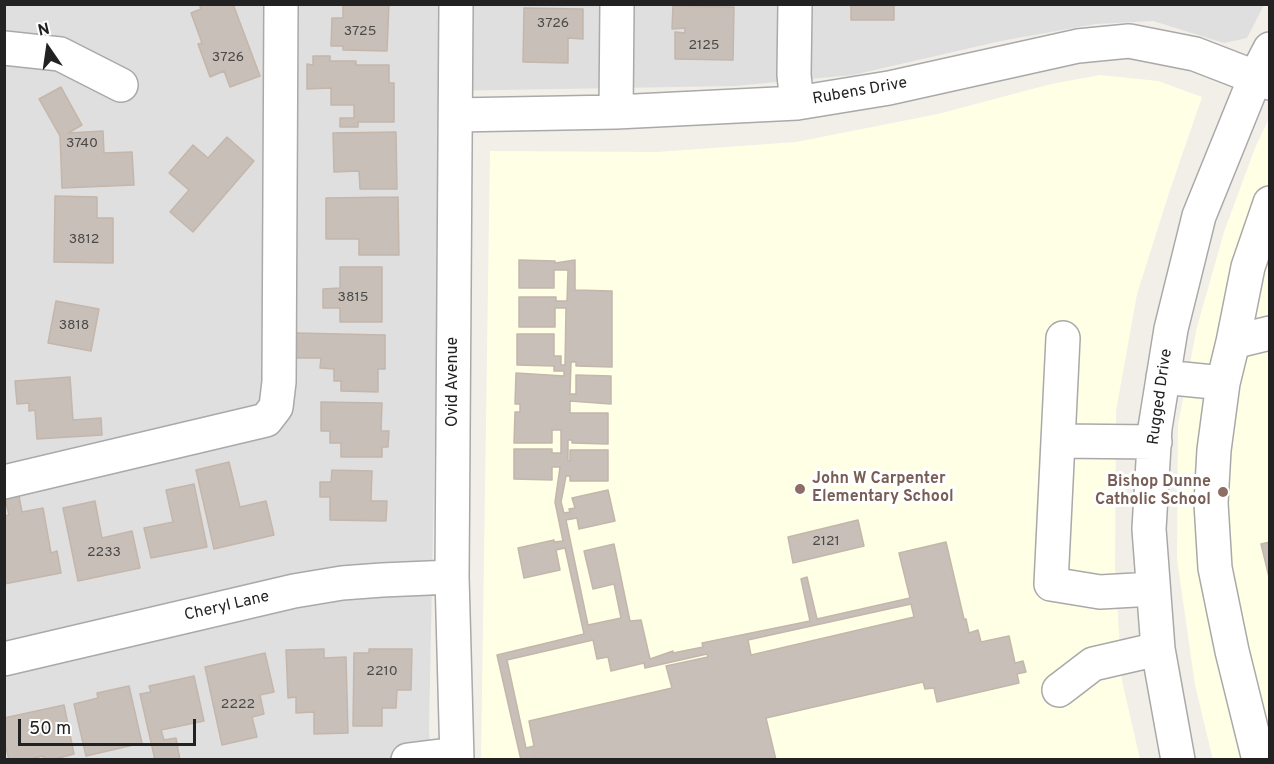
<!DOCTYPE html>
<html>
<head>
<meta charset="utf-8">
<style>
	body { margin:0 }
	#map { position:relative; width:1274px; height:764px; overflow:hidden; background:#f2efe9; font-family:Overpass,sans-serif }
	canvas { display:block }
	.frame { position:absolute; inset:0; border:6px solid #222; pointer-events:none }
	.north { position:absolute; left:18px; top:18px; width:60px; height:60px; -webkit-text-stroke:4px #fff; paint-order:stroke; rotate:347deg; font-size:16px; font-weight:700; line-height:24px; text-align:center; color:#222 }
	.north::after { content:''; display:block; margin:auto; width:21px; height:27px; background:#222; clip-path:polygon(50% 0,100% 100%,50% 72%,0 100%) }
	.scale { position:absolute; left:18px; top:719px; width:178px; height:27px; box-sizing:border-box; border:3px solid #222; border-top:0; padding-left:8px; font-size:18px; line-height:21px; white-space:nowrap; color:#222; -webkit-text-stroke:4px #fff; paint-order:stroke }
</style>
</head>
<body>
<div id="map">
<canvas width="1274" height="764"></canvas>
<div class="frame"></div>
<div class="north">N</div>
<div class="scale">50 m</div>
</div>
<script>
const g = document.querySelector('canvas').getContext('2d');
g.lineJoin = 'round';
function paint(path, color) {
  g.fillStyle = color;
  g.fill(path, 'evenodd');
}
function poly(rows) {
  const path = new Path2D();
  for (const r of rows) {
    path.moveTo(r[0], r[1]);
    for (let i = 2; i < r.length; i += 2) path.lineTo(r[i], r[i + 1]);
  }
  return path;
}
function trace(path, color, width, dash) {
  g.strokeStyle = color;
  g.lineWidth = width;
  g.lineCap = dash ? 'butt' : 'round';
  g.setLineDash(dash || []);
  g.stroke(path);
}
function write(font, color, halo, rows, align = 'center') {
  g.font = font + ' Overpass,sans-serif';
  g.lineWidth = 6;
  g.setLineDash([]);
  g.textBaseline = 'middle';
  g.strokeStyle = halo;
  g.fillStyle = color;
  for (const [text, x, y, turn = 0] of rows) {
    g.save();
    g.translate(x, y);
    g.rotate((+turn || 0) * Math.PI / 180);
    g.textAlign = isNaN(turn) ? turn : align;
    if (halo) g.strokeText(text, 0, 0);
    g.fillText(text, 0, 0);
    g.restore();
  }
}
paint(poly([
	[4,5,1264,5,1247,38,1224,43,1153,21,1096,24,1001,41,853,75,735,86,442,91,429,729,431,760,5,759]
]), '#e0dfdf');
paint(poly([
	[1100,75,1158,81,1202,97,1169,193,1137,294,1116,411,1115,568,1122,681,1140,759,481,760,490,151,657,152,796,142,938,114,1051,84],
	[1269,118,1269,759,1213,760,1195,685,1177,559,1178,425,1197,327,1224,232,1255,148]
]), '#ffffe5');
const building = poly([
	[199,4,233,4,260,76,230,87,224,71,210,77,198,44,202,43,191,13,201,9,199,4],
	[343,4,389,4,387,51,343,50,343,46,331,46,332,18,343,18,343,4],
	[851,4,894,4,894,20,851,20,851,4],
	[673,6,734,7,733,60,675,59,675,32,685,33,685,28,672,29,673,6],
	[524,8,583,9,583,39,568,38,568,63,523,62,524,8],
	[313,56,330,56,330,61,356,61,356,65,389,65,389,83,394,83,394,122,358,122,358,127,340,127,340,118,354,118,354,105,331,105,331,88,307,89,307,64,313,65,313,56],
	[61,87,82,125,68,133,103,131,104,153,132,152,134,185,62,188,60,136,39,99,61,87],
	[396,132,397,189,360,189,359,171,334,172,333,133,396,132],
	[227,137,254,161,193,232,170,212,189,190,169,173,193,145,208,158,227,137],
	[55,196,97,197,97,218,113,218,113,263,54,262,55,196],
	[398,197,399,255,359,255,359,239,326,239,326,198,398,197],
	[519,260,555,261,555,263,575,260,575,290,612,291,612,367,576,366,576,362,571,362,570,394,576,394,576,375,611,376,611,404,570,401,570,413,608,413,608,444,572,443,572,440,568,440,568,461,570,461,570,450,608,450,608,481,570,481,570,476,566,476,561,502,564,513,570,512,569,509,575,508,572,498,608,490,615,521,579,529,577,518,566,520,588,625,621,618,614,584,593,589,584,551,614,544,630,621,641,620,650,659,673,651,673,653,703,647,702,643,810,621,801,579,807,577,817,619,910,598,899,553,946,542,964,619,966,619,969,633,978,630,981,642,1009,636,1015,663,1023,661,1026,672,1017,674,1019,683,937,702,934,688,925,689,923,682,766,718,776,760,536,760,536,758,521,760,497,655,584,634,565,548,556,550,560,570,524,578,518,548,554,540,554,542,563,541,555,502,560,467,552,467,552,480,514,479,514,449,552,449,552,453,561,453,561,430,552,430,552,443,514,443,515,412,520,412,520,404,515,404,516,373,564,376,564,371,554,371,554,366,517,365,517,334,554,334,554,356,561,356,561,365,565,365,566,308,555,308,555,327,519,327,519,297,556,297,556,301,567,301,568,270,554,270,554,288,519,288,519,260],
	[911,604,914,617,751,655,748,640,911,604],
	[593,640,597,659,608,657,611,671,644,663,645,668,707,654,708,657,666,666,672,688,529,721,534,746,526,748,507,660,593,640],
	[340,267,382,267,382,322,340,322,340,308,323,308,323,289,340,288,340,267],
	[56,301,99,309,91,351,48,343,56,301],
	[296,333,385,335,385,369,378,369,378,392,341,391,341,381,334,381,334,369,320,368,321,358,296,358,296,333],
	[70,377,73,420,101,418,102,435,37,439,35,410,29,411,29,403,17,404,15,381,70,377],
	[321,402,382,403,381,431,389,431,388,447,382,447,382,457,341,457,341,443,330,443,330,431,321,431,321,402],
	[229,462,240,507,266,501,274,535,214,549,196,470,229,462],
	[332,470,372,471,371,501,387,501,386,521,330,520,330,497,320,497,320,482,331,482,332,470],
	[194,484,207,547,151,558,144,528,173,522,166,490,194,484],
	[19,496,22,512,43,508,51,553,57,551,61,573,4,584,4,516,9,515,5,498,19,496],
	[95,501,102,538,132,531,140,568,78,581,63,508,95,501],
	[858,520,864,546,793,563,788,537,858,520],
	[1270,542,1270,581,1261,544,1270,542],
	[324,649,324,658,346,657,348,733,314,734,314,712,296,713,296,697,288,698,286,650,324,649],
	[369,649,412,649,411,690,397,690,396,708,382,708,382,726,353,726,354,653,369,653,369,649],
	[265,653,274,692,260,695,264,714,252,717,257,737,222,745,205,667,265,653],
	[194,676,204,721,161,730,164,740,176,738,180,760,155,760,140,694,151,692,149,686,194,676],
	[129,686,142,743,86,756,74,704,98,698,97,693,129,686],
	[64,705,74,754,51,760,44,760,43,756,26,760,9,760,4,740,4,718,64,705]
]);
paint(building, '#c7bfb8');
trace(building, '#c4b6ab', 1.5);
const minor = poly([
	[456,4,452,577,457,760],
	[795,4,794,75,797,103],
	[4,48,60,54,121,85],
	[616,112,617,4],
	[456,115,616,112,797,103,889,88,1078,46,1129,41,1195,54,1270,83],
	[1063,338,1058,441,1155,442],
	[1233,342,1270,333],
	[1163,377,1223,383],
	[1058,441,1051,584,1100,592,1153,589],
	[4,482,266,420,276,407,279,382,281,4],
	[4,659,294,591,342,583,382,580,452,577],
	[1059,690,1093,664,1158,649],
	[408,760,456,754],
	[1178,760,1158,649,1149,529,1155,428,1171,329,1199,216,1255,78,1270,49],
	[1259,760,1232,651,1215,568,1211,503,1214,450,1223,383,1233,342,1248,267,1270,203]
]);
trace(minor, '#a9a9a9', 36);
trace(minor, '#fff', 33);
for (const [x, y, r, color] of [
	[800,489,6,"#8d6e63"],
	[1223,492,6,"#8d6e63"]
]) {
  const dot = new Path2D();
  dot.arc(x, y, r, 0, 2 * Math.PI);
  g.fillStyle = color;
  g.fill(dot);
  trace(dot, '#fff', 2);
}
write('14px', '#4b4948', null, [
	["3726",553,24],
	["3725",360,32],
	["2125",704,46],
	["3726",228,58],
	["3740",82,144],
	["3812",84,240],
	["3815",353,298],
	["3818",74,326],
	["2121",826,542],
	["2233",104,553],
	["2210",382,672],
	["2222",238,705]
]);
write('16px', '#222', '#fff', [
	["Rubens Drive",860,92,-10],
	["Ovid Avenue",454,382,-90],
	["Rugged Drive",1161,397,-82],
	["Cheryl Lane",227,607,-13]
]);
write('bold 16px', '#785e54', '#fff', [
	["John W Carpenter",812,480],
	["Elementary School",812,498],
	["Bishop Dunne",1211,483,"right"],
	["Catholic School",1211,501,"right"]
], 'left');
</script>
</body>
</html>
